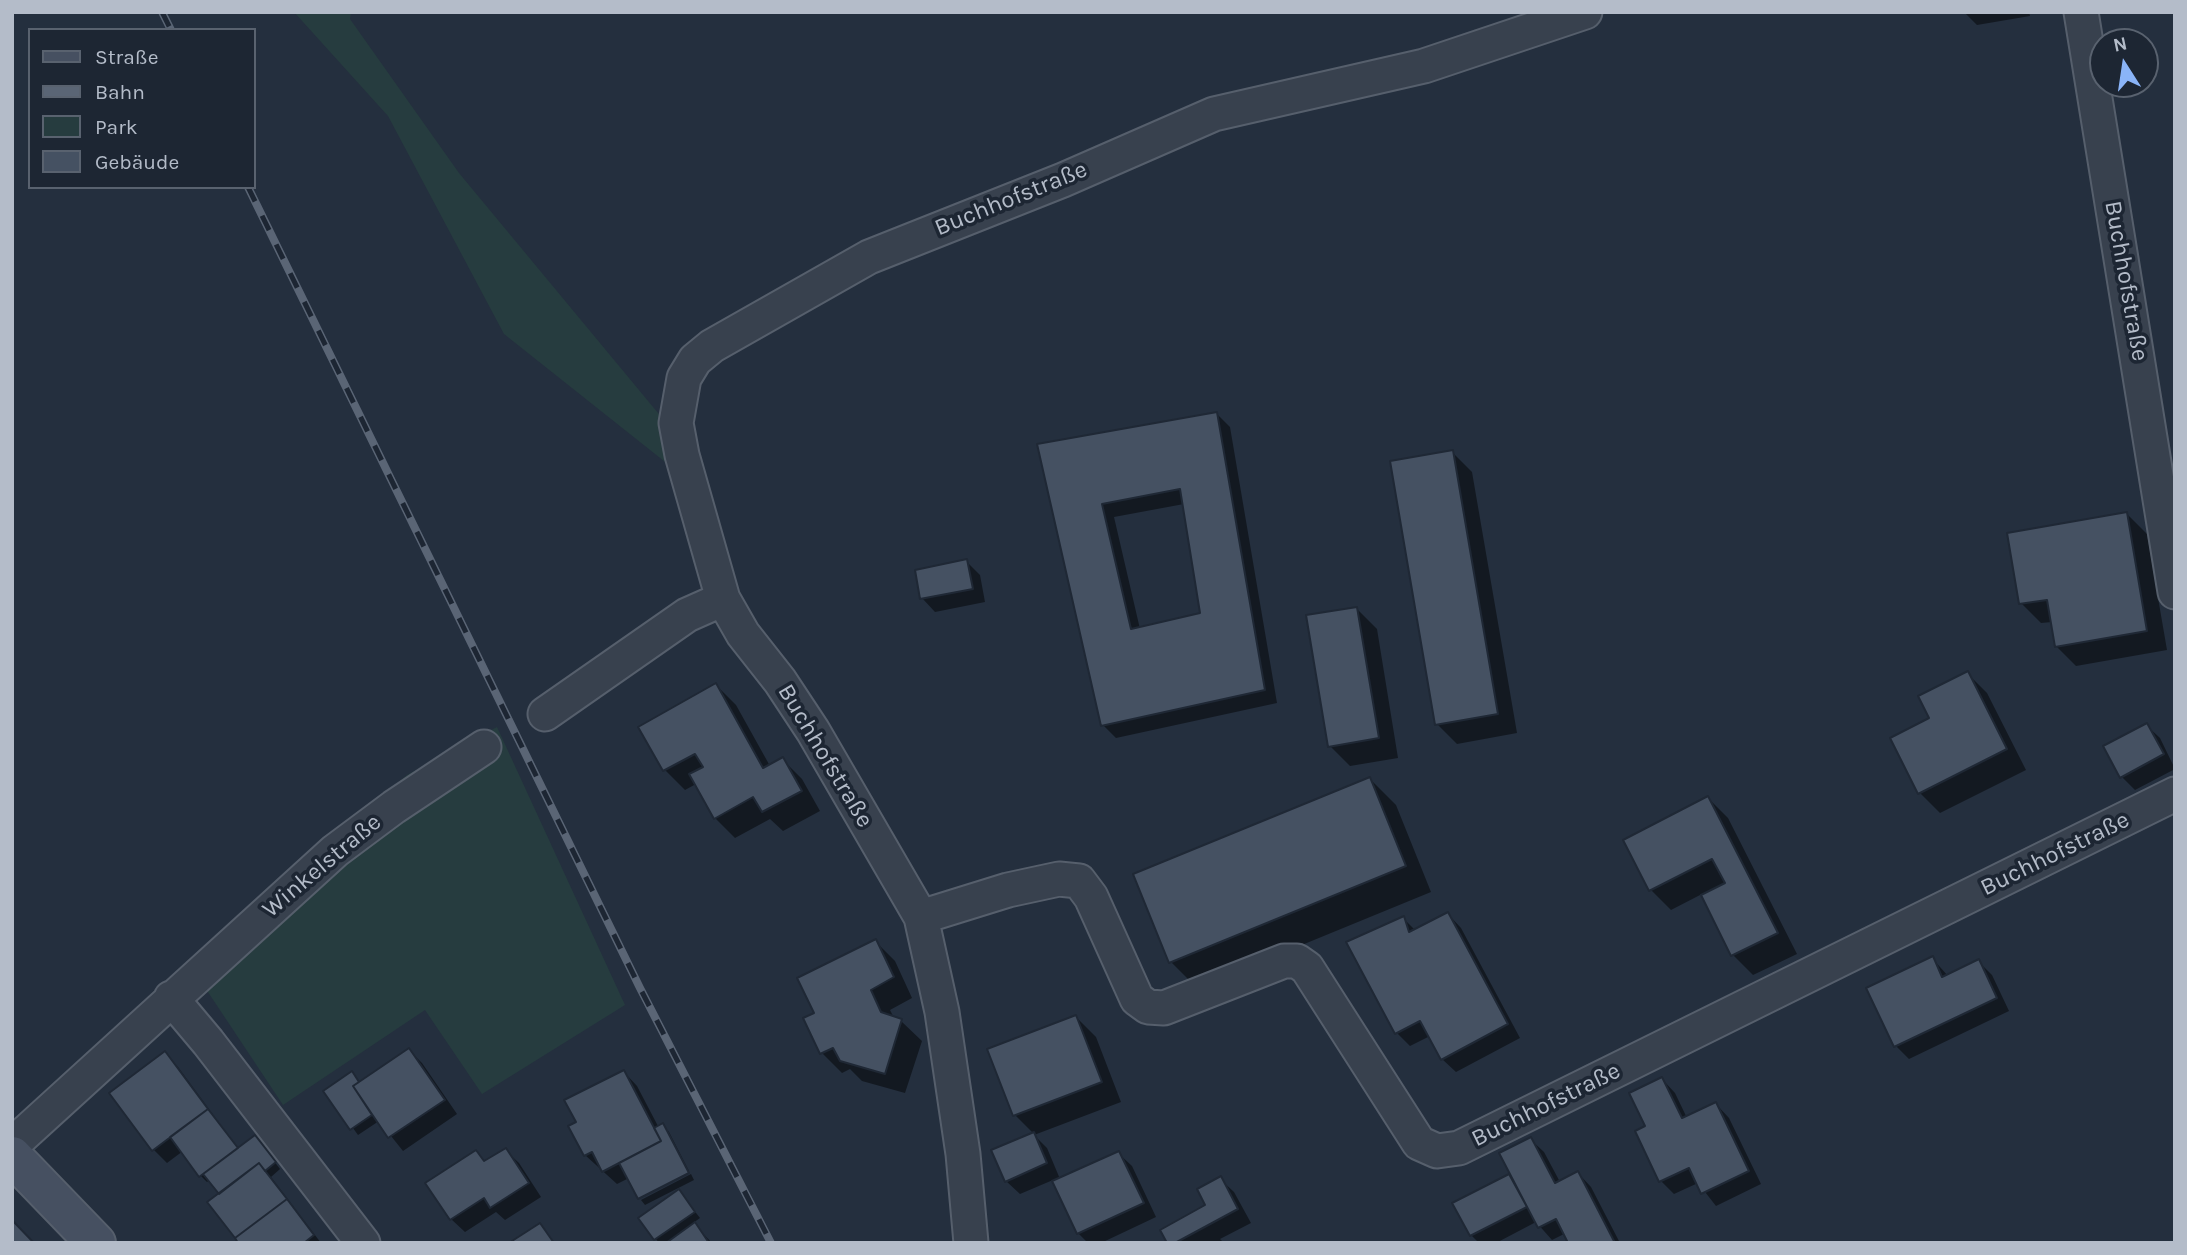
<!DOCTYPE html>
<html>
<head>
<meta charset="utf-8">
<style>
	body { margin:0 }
	#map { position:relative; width:2187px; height:1255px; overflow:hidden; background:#242f3e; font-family:Karla,sans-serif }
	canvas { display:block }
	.frame { position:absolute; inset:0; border:14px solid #b4bcc9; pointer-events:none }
	.legend { position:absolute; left:28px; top:28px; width:228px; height:161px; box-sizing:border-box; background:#1d2633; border:2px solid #59626f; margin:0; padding:9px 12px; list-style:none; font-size:21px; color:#b4bcc9 }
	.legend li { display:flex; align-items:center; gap:14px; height:35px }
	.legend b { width:35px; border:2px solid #59626f }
	.north { position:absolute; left:2089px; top:28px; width:70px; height:70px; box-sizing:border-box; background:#1d2633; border:2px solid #59626f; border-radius:50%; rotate:348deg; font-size:19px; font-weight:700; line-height:28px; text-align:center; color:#b4bcc9 }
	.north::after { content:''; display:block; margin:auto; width:24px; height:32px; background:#8ab4f8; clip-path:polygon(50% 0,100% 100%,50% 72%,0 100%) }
</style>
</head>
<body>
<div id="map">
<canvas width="2187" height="1255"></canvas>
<div class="frame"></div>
<ul class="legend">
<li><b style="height:9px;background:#465061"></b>Straße</li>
<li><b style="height:9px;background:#5a6575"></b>Bahn</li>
<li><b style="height:19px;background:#263c3f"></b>Park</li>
<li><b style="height:19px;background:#455162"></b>Gebäude</li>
</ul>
<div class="north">N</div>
</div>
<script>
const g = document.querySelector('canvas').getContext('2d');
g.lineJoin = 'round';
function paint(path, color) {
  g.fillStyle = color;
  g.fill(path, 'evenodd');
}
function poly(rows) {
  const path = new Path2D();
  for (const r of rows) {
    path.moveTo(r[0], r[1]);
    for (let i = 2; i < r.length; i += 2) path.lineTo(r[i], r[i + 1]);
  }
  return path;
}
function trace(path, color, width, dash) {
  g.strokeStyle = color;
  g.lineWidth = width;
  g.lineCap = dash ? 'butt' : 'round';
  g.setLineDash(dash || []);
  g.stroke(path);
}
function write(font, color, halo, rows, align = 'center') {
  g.font = font + ' Karla,sans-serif';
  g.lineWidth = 7;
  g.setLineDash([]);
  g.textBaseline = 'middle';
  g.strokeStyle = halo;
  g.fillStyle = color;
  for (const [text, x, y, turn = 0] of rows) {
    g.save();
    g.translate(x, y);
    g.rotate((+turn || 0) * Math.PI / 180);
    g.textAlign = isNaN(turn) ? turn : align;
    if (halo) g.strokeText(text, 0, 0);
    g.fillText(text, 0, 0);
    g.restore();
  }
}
paint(poly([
	[294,12,351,12,350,19,459,173,663,419,679,473,504,334,388,116],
	[497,727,625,1005,482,1094,425,1010,283,1105,188,962,407,775]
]), '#263c3f');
paint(poly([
	[1964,12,2029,12,2030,16,1977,25],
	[1217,414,1230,427,1277,703,1116,738,1103,725,1039,445],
	[1184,504,1202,614,1140,629,1114,517],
	[1452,452,1472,472,1517,733,1457,744,1437,724],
	[2127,514,2147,534,2167,650,2076,666,2056,646,2052,622,2041,623,2021,603],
	[966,561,980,575,985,602,935,612,922,598],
	[1357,609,1377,629,1398,758,1350,766,1330,746],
	[1967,673,1987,693,2026,770,1940,813,1920,793,1892,738,1931,719],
	[716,685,736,705,770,766,782,759,802,779,820,811,783,831,770,819,735,838,715,818,696,784,685,790,665,770,641,727],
	[2146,725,2160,738,2175,769,2135,790,2122,777],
	[1370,779,1396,805,1431,892,1197,988,1171,962,1135,875],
	[1708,798,1728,818,1797,954,1753,975,1733,955,1702,894,1671,910,1651,890],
	[1448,914,1461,928,1520,1038,1456,1072,1442,1059,1430,1036,1410,1046,1397,1033,1404,919,1416,931],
	[875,941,895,961,912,998,890,1010,894,1018,901,1021,922,1041,905,1093,862,1081,850,1069,842,1073,822,1053,816,1013],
	[1932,958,1948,976,1978,961,1992,975,2009,1011,1909,1059,1896,1046],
	[1076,1017,1096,1037,1121,1102,1034,1135,1047,1148,1060,1179,1118,1153,1132,1166,1156,1217,1101,1243,1088,1243,1078,1233,1053,1180,1020,1194,1006,1181,1034,1134,1015,1115],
	[409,1050,422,1063,457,1114,403,1151,379,1121,358,1135,326,1091,352,1074,360,1083],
	[165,1054,178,1067,239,1150,261,1144,280,1169,271,1177,321,1243,240,1243,221,1194,210,1180,207,1182,201,1176,183,1151,167,1163,154,1150],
	[624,1072,637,1086,659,1128,663,1125,669,1132,689,1171,639,1197,629,1178,617,1184,585,1155,578,1123],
	[1662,1079,1675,1093,1687,1118,1716,1104,1729,1118,1761,1184,1716,1206,1698,1183,1674,1194,1661,1181,1647,1127],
	[1530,1139,1544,1152,1560,1182,1578,1173,1591,1187,1620,1243,1570,1243,1566,1233,1552,1240,1536,1222,1496,1243,1479,1243,1471,1235,1455,1204,1512,1174],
	[505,1150,519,1163,541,1197,505,1220,496,1212,465,1232,451,1219,476,1152,486,1162],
	[691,1174,694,1180,645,1205,641,1200],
	[1220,1179,1234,1192,1251,1223,1220,1239,1224,1243,1169,1243,1208,1206],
	[679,1191,700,1218,693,1223,712,1243,659,1243,640,1218]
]), '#0007');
const building = poly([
	[1217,412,1265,690,1101,726,1037,444,1217,412],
	[1180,489,1200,613,1131,629,1102,504,1180,489],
	[1453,450,1498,714,1435,725,1390,461,1453,450],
	[2127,512,2147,631,2055,647,2047,600,2019,604,2007,533,2127,512],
	[967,559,973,589,920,599,915,570,967,559],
	[1357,607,1379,738,1328,747,1306,615,1357,607],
	[1968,671,2007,749,1918,794,1890,738,1929,718,1918,696,1968,671],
	[716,683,763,768,783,757,802,791,762,812,753,797,714,819,689,774,703,767,695,754,663,771,638,727,716,683],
	[2147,723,2164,754,2120,778,2103,746,2147,723],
	[1370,777,1406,866,1169,963,1133,874,1370,777],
	[1708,796,1778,933,1731,956,1701,895,1725,883,1712,859,1649,891,1623,840,1708,796],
	[1448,912,1508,1024,1441,1060,1420,1021,1395,1034,1346,942,1404,916,1409,932,1448,912],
	[876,939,894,977,871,990,881,1012,902,1019,885,1074,840,1061,833,1048,820,1054,803,1018,814,1013,797,978,876,939],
	[1933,956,1942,977,1979,959,1997,998,1894,1047,1866,988,1933,956],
	[1076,1015,1102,1082,1013,1116,987,1049,1076,1015],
	[409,1048,445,1100,388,1138,353,1086,409,1048],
	[165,1051,208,1109,152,1151,109,1093,165,1051],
	[624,1070,661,1141,602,1172,592,1152,584,1156,568,1126,576,1122,564,1100,624,1070],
	[352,1071,359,1082,353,1086,372,1115,350,1130,323,1091,352,1071],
	[1662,1077,1682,1118,1716,1102,1749,1171,1701,1194,1689,1168,1659,1182,1635,1131,1645,1126,1629,1093,1662,1077],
	[208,1109,238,1148,199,1177,170,1137,208,1109],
	[663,1123,689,1173,638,1199,619,1163,661,1141,654,1128,663,1123],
	[1034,1132,1047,1163,1005,1182,991,1150,1034,1132],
	[255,1135,276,1162,265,1171,259,1163,219,1194,203,1174,255,1135],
	[1531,1137,1555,1183,1578,1171,1615,1243,1568,1243,1556,1219,1538,1228,1499,1153,1531,1137],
	[506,1148,529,1183,490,1208,484,1198,450,1220,425,1183,476,1150,484,1161,506,1148],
	[1119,1151,1144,1203,1077,1234,1052,1181,1119,1151],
	[259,1163,287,1199,235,1238,207,1202,259,1163],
	[1509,1174,1527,1207,1470,1236,1452,1203,1509,1174],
	[1221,1176,1238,1209,1175,1243,1167,1243,1160,1230,1205,1205,1197,1189,1221,1176],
	[679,1189,695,1212,654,1240,638,1218,679,1189],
	[287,1199,314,1235,304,1243,238,1243,235,1238,287,1199],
	[12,1220,34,1243,12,1243,12,1220],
	[695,1222,709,1243,666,1243,695,1222],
	[540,1223,554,1243,513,1243,512,1241,540,1223]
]);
paint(building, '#455162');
trace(building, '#1f2835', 2);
const street = poly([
	[2081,12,2175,592],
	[723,599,682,455,676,423,684,378,695,360,712,346,869,257,1063,180,1214,114,1424,66,1585,12],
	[545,714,687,615,723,599,743,634,780,681,813,731,921,917,942,1012,963,1154,971,1243],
	[921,917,1008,890,1059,879,1079,881,1091,897,1137,999,1148,1007,1164,1008,1284,961,1297,961,1307,968,1419,1143,1437,1151,1459,1148,2175,794],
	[171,998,208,1042,363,1243],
	[12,1145,335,851,394,807,484,747]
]);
const secondary = poly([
	[12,1156,96,1243]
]);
trace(street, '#565f6c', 37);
trace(secondary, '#565f6c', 42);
trace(street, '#38414e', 33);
trace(secondary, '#465061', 38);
const rail = poly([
	[162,12,171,30],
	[248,187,640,988,771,1243]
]);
trace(rail, '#5a6575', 8);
trace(rail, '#1d2633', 5, [16]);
write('24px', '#b4bcc9', '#1d2633', [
	["Buchhofstraße",1011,199,-22],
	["Buchhofstraße",2126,281,80],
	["Buchhofstraße",825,756,59],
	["Buchhofstraße",2055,854,-26],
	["Winkelstraße",322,866,-40],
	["Buchhofstraße",1546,1105,-26]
]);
</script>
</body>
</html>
